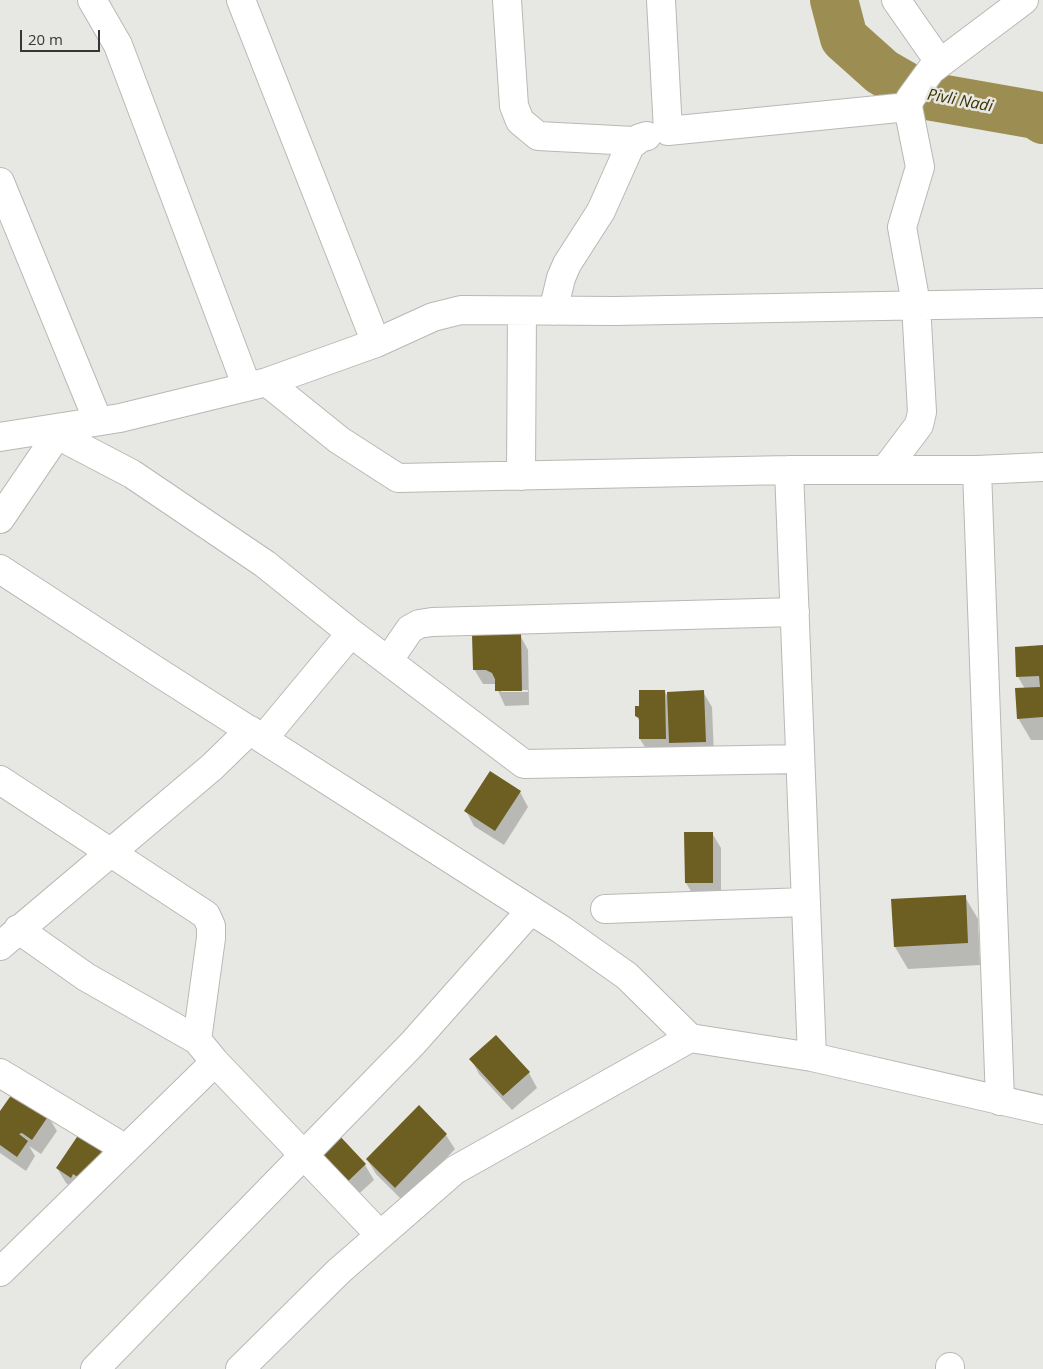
<!DOCTYPE html>
<html>
<head>
<meta charset="utf-8">
<style>
	body { margin:0 }
	#map { position:relative; width:1043px; height:1369px; overflow:hidden; background:#e7e7e3; font-family:"Open Sans",sans-serif }
	canvas { display:block }
	.scale { position:absolute; left:20px; top:30px; width:80px; height:22px; box-sizing:border-box; border:2px solid #363634; border-top:0; padding-left:6px; font-size:15px; line-height:18px; white-space:nowrap; color:#363634; -webkit-text-stroke:4px #e7e7e3; paint-order:stroke }
</style>
</head>
<body>
<div id="map">
<canvas width="1043" height="1369"></canvas>
<div class="scale">20 m</div>
</div>
<script>
const g = document.querySelector('canvas').getContext('2d');
g.lineJoin = 'round';
function paint(path, color) {
  g.fillStyle = color;
  g.fill(path, 'evenodd');
}
function poly(rows) {
  const path = new Path2D();
  for (const r of rows) {
    path.moveTo(r[0], r[1]);
    for (let i = 2; i < r.length; i += 2) path.lineTo(r[i], r[i + 1]);
  }
  return path;
}
function trace(path, color, width, dash) {
  g.strokeStyle = color;
  g.lineWidth = width;
  g.lineCap = dash ? 'butt' : 'round';
  g.setLineDash(dash || []);
  g.stroke(path);
}
function write(font, color, halo, rows, align = 'center') {
  g.font = font + ' "Open Sans",sans-serif';
  g.lineWidth = 5;
  g.setLineDash([]);
  g.textBaseline = 'middle';
  g.strokeStyle = halo;
  g.fillStyle = color;
  for (const [text, x, y, turn = 0] of rows) {
    g.save();
    g.translate(x, y);
    g.rotate((+turn || 0) * Math.PI / 180);
    g.textAlign = isNaN(turn) ? turn : align;
    if (halo) g.strokeText(text, 0, 0);
    g.fillText(text, 0, 0);
    g.restore();
  }
}
paint(poly([
	[520,635,528,650,529,705,505,706,495,684,483,684,474,669],
	[501,690,528,690,528,692,501,692],
	[1043,646,1043,740,1031,740,1018,718,1025,689,1018,677],
	[664,691,669,698,703,692,712,707,714,756,649,754,640,739,640,723,636,715,640,707],
	[520,792,528,807,504,845,474,826,466,811],
	[712,833,721,848,721,898,695,898,686,883],
	[965,897,978,919,980,965,908,969,895,947,892,900],
	[471,1059,529,1073,537,1088,512,1110,479,1074],
	[419,1107,446,1135,455,1149,404,1202,376,1174,367,1159],
	[34,1111,48,1116,57,1131,41,1154,29,1146,35,1156,26,1171,0,1153,0,1113],
	[337,1134,365,1165,374,1180,351,1201],
	[102,1151,111,1165,79,1192,66,1183,57,1168]
]), '#0003');
trace(poly([
	[834,0,844,38,882,72,922,95,1036,115,1043,120]
]), '#9c8e52', 48);
paint(poly([
	[472,634,521,634,522,691,495,691,495,679,492,673,486,670,473,670],
	[1043,645,1043,717,1017,719,1015,688,1040,687,1039,676,1016,677,1015,647],
	[639,690,665,690,666,739,639,739,639,718,635,716,635,706,639,706],
	[704,690,706,742,669,743,667,692],
	[490,771,521,791,495,831,464,811],
	[684,832,713,832,713,883,685,883],
	[966,895,968,943,894,947,891,899],
	[496,1035,530,1072,503,1096,469,1059],
	[12,1094,33,1109,36,1106,49,1115,32,1140,22,1133,19,1134,28,1141,17,1157,0,1145,0,1111],
	[419,1105,447,1134,395,1188,366,1159],
	[337,1133,366,1164,342,1187,313,1155],
	[79,1134,103,1150,81,1179,73,1174,71,1178,56,1168]
]), '#6d5e22');
const minor = poly([
	[92,0,118,45,247,387],
	[241,0,376,343],
	[507,0,514,106,520,121,538,136,634,141],
	[661,0,668,131,908,107],
	[896,0,940,63],
	[0,182,98,421],
	[553,311,561,278,567,264,601,211,630,146,640,138,647,136],
	[267,382,376,343,433,317,461,310,615,311,1043,303],
	[48,430,132,474,265,564,351,633,263,739],
	[0,437,120,418,267,382,339,440,398,478,789,470,977,470,1043,467],
	[789,470,812,1057],
	[885,470,919,425,922,412,916,304,902,227,920,167,908,107,910,99,931,70,1024,0],
	[977,470,1000,1101],
	[521,476,522,311],
	[0,519,57,435],
	[0,569,158,672,562,930,627,976,690,1038],
	[351,633,524,764,800,759],
	[388,661,410,629,419,624,432,622,795,612],
	[0,780,206,915,211,926,211,938,197,1040,215,1062,380,1235],
	[605,909,806,902],
	[18,929,86,977,197,1040],
	[0,946,212,767,250,730],
	[0,1073,126,1149],
	[0,1272,215,1062],
	[95,1369,413,1043,531,910],
	[240,1369,339,1271,455,1170,690,1038,812,1057,1043,1110],
	[950,1369,950,1367]
]);
trace(minor, '#b9b8b4', 30);
trace(minor, '#fff', 28);
write('italic 16px', '#3c3100', '#e7e7e3', [
	["Pivli Nadi",960,101,11]
]);
</script>
</body>
</html>
